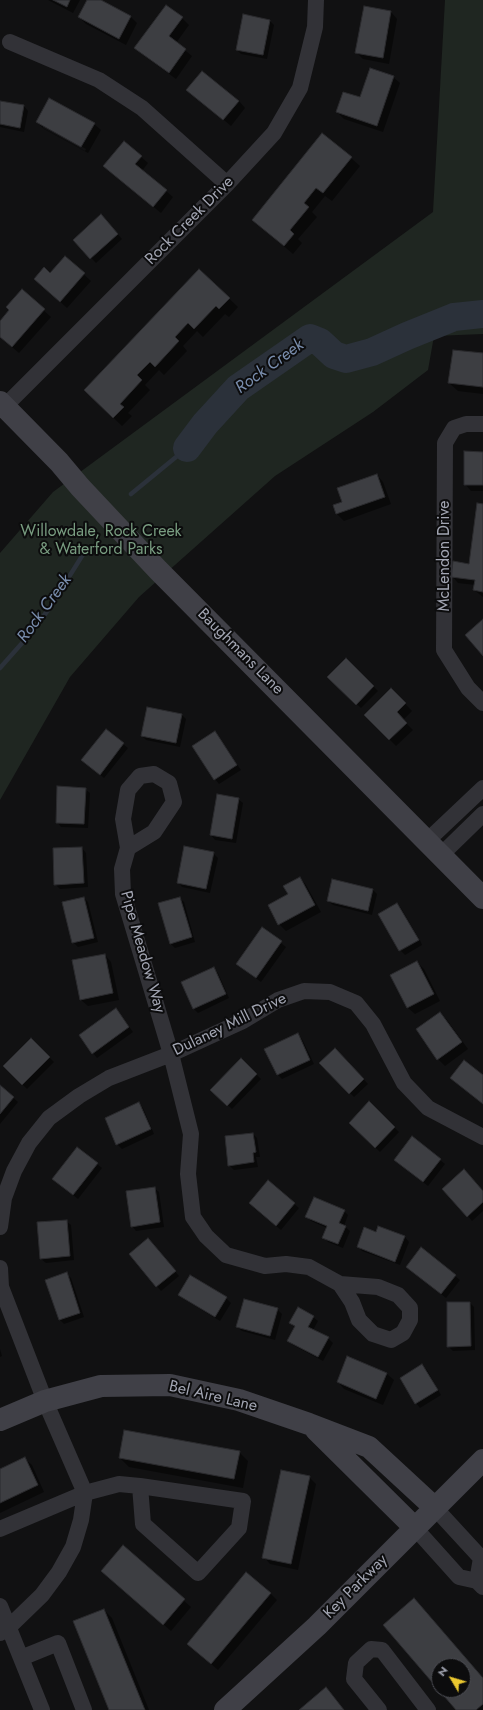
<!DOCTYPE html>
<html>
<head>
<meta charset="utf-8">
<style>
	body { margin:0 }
	#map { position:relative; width:483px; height:1710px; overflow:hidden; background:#111112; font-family:Jost,sans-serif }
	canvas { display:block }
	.north { position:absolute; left:431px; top:1658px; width:40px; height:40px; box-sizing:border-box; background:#0c0c0d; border:1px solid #48494f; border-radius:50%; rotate:308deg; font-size:11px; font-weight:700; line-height:16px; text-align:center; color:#a2a5b2 }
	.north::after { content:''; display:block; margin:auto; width:14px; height:18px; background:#ebc82f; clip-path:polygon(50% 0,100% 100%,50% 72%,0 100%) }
</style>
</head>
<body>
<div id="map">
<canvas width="483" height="1710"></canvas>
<div class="north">N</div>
</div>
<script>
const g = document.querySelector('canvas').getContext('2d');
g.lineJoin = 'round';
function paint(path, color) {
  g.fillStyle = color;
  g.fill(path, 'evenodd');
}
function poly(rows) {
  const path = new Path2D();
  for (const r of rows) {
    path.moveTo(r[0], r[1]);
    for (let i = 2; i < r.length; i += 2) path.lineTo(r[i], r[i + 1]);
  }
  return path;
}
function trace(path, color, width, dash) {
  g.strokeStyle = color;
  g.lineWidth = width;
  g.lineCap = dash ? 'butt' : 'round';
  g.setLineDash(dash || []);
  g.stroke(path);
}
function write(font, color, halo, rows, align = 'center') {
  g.font = font + ' Jost,sans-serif';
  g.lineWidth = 4;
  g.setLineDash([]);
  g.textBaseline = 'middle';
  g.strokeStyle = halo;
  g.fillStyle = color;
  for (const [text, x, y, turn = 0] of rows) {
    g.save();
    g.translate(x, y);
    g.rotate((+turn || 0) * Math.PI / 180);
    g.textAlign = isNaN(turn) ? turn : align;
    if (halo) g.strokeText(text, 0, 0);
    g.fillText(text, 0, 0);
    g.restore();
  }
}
paint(poly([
	[445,0,483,0,483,334,434,336,428,370,373,412,275,476,139,597,70,677,0,800,0,553,53,492,433,212]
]), '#1f2621');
paint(poly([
	[48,0,80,0,73,13],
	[88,0,99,0,130,16,137,23,126,45,86,24,79,17],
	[391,12,397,19,389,64,363,59,356,52],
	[182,18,189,25,176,43,192,56,176,79,142,54,136,48],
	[270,21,274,25,267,59,241,54,237,50],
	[393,77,400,83,383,132,344,119,337,112],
	[188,90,239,101,245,108,231,126],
	[0,102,24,106,28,111,24,132,0,127],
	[37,122,94,124,101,130,88,153,44,129],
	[43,125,86,149,85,151,43,128],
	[124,142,148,163,142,171,173,197,161,213,111,172],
	[351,158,360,166,332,201,325,196,312,212,317,217,298,239,302,243,293,254,253,220],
	[105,220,122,239,96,263,74,240],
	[65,257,91,281,67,308,42,285],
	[199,270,238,307,229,317,225,314,203,337,197,331,183,346,187,351,164,375,159,370,145,385,150,390,128,413,132,416,122,426,94,399],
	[22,291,51,317,19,353,0,337,0,322,10,310],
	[483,354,483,394,458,391,449,383],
	[483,453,483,491,471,491,465,484],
	[377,475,383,482,391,504,344,521,337,514,334,506,343,503],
	[483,505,483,597,474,590,475,585,458,583,452,576,469,565],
	[346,659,378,691,361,708,328,677],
	[391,689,412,711,403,720,413,730,396,746,365,715],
	[182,715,186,719,180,747,146,740,142,736],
	[106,730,128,748,104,778,83,760],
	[215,733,241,770,219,784,215,779],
	[85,789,90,793,88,828,61,827,57,822],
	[238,799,243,803,236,843,215,840,211,835],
	[82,848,86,853,88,887,60,889,55,884],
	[213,853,218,858,210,893,182,887,178,882],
	[300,878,306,885,321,912,286,931,279,924,289,894],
	[373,890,377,894,372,915,333,905,328,901],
	[84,898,88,902,98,942,78,947,73,942],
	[179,898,184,902,195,942,175,948,170,943],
	[397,904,401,908,419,939,400,950],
	[263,929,286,947,261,982,242,968],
	[420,940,422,945,405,955,401,951],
	[105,955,111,962,119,1000,88,1006,81,1000],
	[417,962,424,969,440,1001,415,1014,408,1008,392,975],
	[214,969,218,973,229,998,198,1013,193,1008],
	[116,1009,133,1032,97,1058,93,1053],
	[440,1013,447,1020,468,1049,445,1066,438,1059],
	[297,1034,302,1039,314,1064,282,1079,278,1075],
	[31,1039,54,1062,27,1089,4,1066],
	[335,1049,368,1084,354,1097,321,1063],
	[241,1059,261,1079,232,1109,212,1090],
	[0,1086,18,1102,0,1124],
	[369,1103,399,1132,380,1152,350,1123],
	[138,1104,143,1108,154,1134,122,1149,117,1144],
	[253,1134,257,1138,260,1157,256,1157,258,1167,234,1170,229,1165],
	[77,1148,102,1168,78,1199,58,1183],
	[440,1160,445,1164,428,1186,400,1164],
	[268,1182,299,1208,281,1230,254,1208],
	[154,1188,159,1192,164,1227,136,1231,132,1226],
	[483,1192,483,1211,472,1221,468,1216],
	[344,1211,348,1215,344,1226,350,1231,343,1248,328,1242,324,1237,327,1228,311,1221,306,1216],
	[66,1221,71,1225,74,1260,46,1263,41,1259],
	[379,1227,405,1237,409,1242,400,1265,362,1251,358,1246,377,1233],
	[152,1244,179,1276,161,1291,130,1254],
	[421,1249,460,1280,446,1298,412,1271],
	[66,1274,71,1278,84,1317,64,1324,60,1320],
	[180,1295,226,1298,231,1303,220,1321,184,1299],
	[470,1303,474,1307,475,1350,453,1351,448,1346],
	[277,1309,282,1314,275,1340,242,1331,237,1327],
	[313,1317,318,1321,313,1330,328,1338,333,1343,323,1361,293,1345,288,1341,295,1328,291,1323],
	[0,1349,2,1356,0,1357],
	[348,1357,387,1374,394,1380,383,1405,344,1389,338,1382],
	[422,1366,427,1370,441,1395,420,1408,416,1403],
	[239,1452,248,1461,243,1488,129,1467,120,1458],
	[25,1459,32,1465,44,1492,0,1513,0,1470],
	[309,1477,316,1484,298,1570,270,1564,264,1557],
	[123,1547,191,1607,171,1631,109,1577],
	[270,1593,277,1600,218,1670,195,1650],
	[414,1599,483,1678,483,1710,457,1710,440,1690,463,1690,463,1666,439,1666,439,1689],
	[104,1610,112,1618,149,1710,110,1710]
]), '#0007');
trace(poly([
	[131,494,187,448],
	[0,668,23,642,49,609,87,548]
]), '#2b313a', 4.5);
trace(poly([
	[187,448,205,424,238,388,310,338,320,342,334,355,346,359,372,352,407,336,454,317,483,314]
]), '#2b313a', 28);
const building = poly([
	[53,0,70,0,67,7,53,0],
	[87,0,101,0,131,16,119,39,78,17,87,0],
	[166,5,183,17,169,36,186,49,169,73,134,48,166,5],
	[364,6,391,11,383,58,355,53,364,6],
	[243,14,270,20,263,55,236,50,243,14],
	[370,68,394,76,377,126,336,112,343,92,360,97,370,68],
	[202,71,239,101,223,120,186,90,202,71],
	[49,98,95,123,81,147,36,122,49,98],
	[0,101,24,105,20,128,0,124,0,101],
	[322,133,352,157,323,193,316,188,304,203,309,207,290,230,294,234,284,246,252,220,322,133],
	[124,141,142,156,135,164,167,190,153,207,103,166,124,141],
	[101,214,118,234,90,259,73,240,101,214],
	[65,256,85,273,60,302,34,279,44,267,50,273,65,256],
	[199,269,230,298,219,309,216,306,194,329,188,323,175,337,179,341,155,367,150,362,137,375,142,380,120,404,124,407,113,418,84,390,199,269],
	[22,289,45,309,12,347,0,337,0,321,9,310,6,307,22,289],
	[453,350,483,353,483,387,448,383,453,350],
	[464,451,483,452,483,485,464,485,464,451],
	[377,474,385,497,336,514,333,505,342,502,337,488,377,474],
	[477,503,483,504,483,592,473,590,475,580,451,577,453,561,469,564,477,503],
	[483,619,483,656,465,635,483,619],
	[346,658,374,686,356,705,327,677,346,658],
	[391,688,406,703,397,712,407,723,389,740,364,715,391,688],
	[147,707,182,714,176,743,141,736,147,707],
	[106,729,124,743,100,775,81,760,106,729],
	[215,731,237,765,214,780,192,746,215,731],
	[57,786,86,788,84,824,56,823,57,786],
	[217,794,239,798,232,839,210,835,217,794],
	[184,846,214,852,206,889,177,883,184,846],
	[82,847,84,883,54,885,53,848,82,847],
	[300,877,315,905,278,925,268,905,288,894,283,886,300,877],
	[332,879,373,889,368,911,327,901,332,879],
	[84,897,94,938,72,943,62,902,84,897],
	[180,897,192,937,170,944,158,903,180,897],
	[397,903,419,940,399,951,378,914,397,903],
	[262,927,282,941,256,978,236,964,262,927],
	[105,954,113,993,80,1000,72,960,105,954],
	[417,961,434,994,407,1008,390,975,417,961],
	[214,967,226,994,193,1009,181,982,214,967],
	[116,1008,129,1027,92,1054,79,1035,116,1008],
	[440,1012,462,1042,437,1060,416,1029,440,1012],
	[298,1033,310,1060,277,1075,264,1049,298,1033],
	[31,1038,50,1057,22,1085,3,1066,31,1038],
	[335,1048,364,1079,349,1094,319,1063,335,1048],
	[241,1058,257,1074,227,1106,210,1090,241,1058],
	[464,1060,483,1075,483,1104,450,1078,464,1060],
	[0,1085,14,1097,0,1114,0,1085],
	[369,1101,395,1127,375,1148,349,1123,369,1101],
	[139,1102,151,1129,116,1145,105,1118,139,1102],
	[253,1133,256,1152,253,1153,254,1162,228,1166,225,1136,253,1133],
	[412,1136,441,1159,423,1182,394,1160,412,1136],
	[77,1147,98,1163,73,1195,52,1179,77,1147],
	[464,1169,483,1191,483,1202,467,1217,442,1189,464,1169],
	[268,1180,295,1203,276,1226,249,1203,268,1180],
	[155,1187,160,1222,131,1227,126,1191,155,1187],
	[314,1197,345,1210,339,1223,346,1226,338,1244,322,1238,327,1226,305,1217,314,1197],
	[67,1220,70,1256,40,1259,37,1222,67,1220],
	[378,1226,405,1236,395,1262,357,1247,364,1227,376,1232,378,1226],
	[148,1238,176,1271,156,1287,129,1254,148,1238],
	[421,1247,456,1275,441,1294,406,1267,421,1247],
	[67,1272,80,1313,59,1320,45,1280,67,1272],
	[190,1275,227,1297,215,1317,178,1295,190,1275],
	[244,1299,278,1308,270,1336,236,1327,244,1299],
	[447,1302,470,1302,471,1346,447,1347,447,1302],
	[298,1307,314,1316,308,1327,329,1337,318,1357,287,1341,295,1326,289,1323,298,1307],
	[347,1356,387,1373,376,1399,337,1382,347,1356],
	[422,1364,438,1390,415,1404,400,1378,422,1364],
	[124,1430,240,1451,234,1479,119,1458,124,1430],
	[25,1457,38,1485,0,1503,0,1469,25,1457],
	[281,1470,310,1476,291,1564,262,1558,281,1470],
	[123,1545,185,1599,163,1625,101,1571,123,1545],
	[246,1572,271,1593,211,1664,187,1644,246,1572],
	[414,1598,483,1678,483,1704,476,1710,456,1710,383,1625,414,1598],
	[439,1666,463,1666,463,1690,439,1690,439,1666],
	[104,1609,145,1710,109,1710,73,1621,104,1609],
	[326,1687,344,1710,299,1710,326,1687]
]);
paint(building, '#3d3e42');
trace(building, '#2b2b2e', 1);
trace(poly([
	[10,42,99,80,142,108,227,184],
	[4,407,227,184,274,133,300,88,315,27,316,0],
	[483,424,466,424,454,428,445,443,444,650,468,688,483,703],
	[427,841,483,788],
	[128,848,123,819,128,790,140,776,154,774,169,783,174,802,154,832,128,848,122,869,123,894,171,1054,191,1134,188,1174,193,1217,206,1236,226,1255,265,1266,286,1264,309,1267,340,1284,352,1302,359,1320,373,1334,391,1340,403,1333,410,1320,410,1308,398,1295,378,1287,340,1284],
	[441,855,483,814],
	[0,1227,4,1198,14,1171,29,1143,49,1118,79,1096,109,1078,171,1054,243,1021,278,1000,304,991,330,992,356,1003,373,1024,404,1083,428,1108,483,1137],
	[0,1268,1,1287,45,1401,85,1493,81,1520,73,1547,59,1572,42,1595,9,1627,0,1633],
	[435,1508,481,1558,477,1581],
	[415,1528,459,1577,477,1581,483,1587],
	[0,1529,85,1493,119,1484,140,1486,243,1501,239,1528,198,1573,143,1524,140,1486],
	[0,1606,42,1710],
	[21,1658,58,1643,84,1710],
	[379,1710,354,1679,356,1663,371,1649,382,1650,428,1710]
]), '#323237', 16);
trace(poly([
	[0,402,59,462,80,487,158,570,483,898],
	[0,1420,45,1401,101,1386,170,1385,239,1400,309,1424,369,1447,435,1508],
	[316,1430,415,1528],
	[225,1710,317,1626,483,1460]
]), '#404047', 22);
write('16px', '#a2a5b2', '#0c0c0d', [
	["Rock Creek Drive",190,221,-45],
	["McLendon Drive",445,556,-90],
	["Baughmans Lane",240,652,45],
	["Pipe Meadow Way",142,952,74],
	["Dulaney Mill Drive",230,1025,-26],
	["Bel Aire Lane",213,1397,13],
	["Key Parkway",356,1587,-45]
]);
write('16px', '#799d81', '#0c0c0d', [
	["Willowdale, Rock Creek",101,532],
	["& Waterford Parks",101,550]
]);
write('italic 17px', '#798dad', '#0c0c0d', [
	["Rock Creek",270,367,-36],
	["Rock Creek",45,609,-54]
]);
</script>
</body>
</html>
